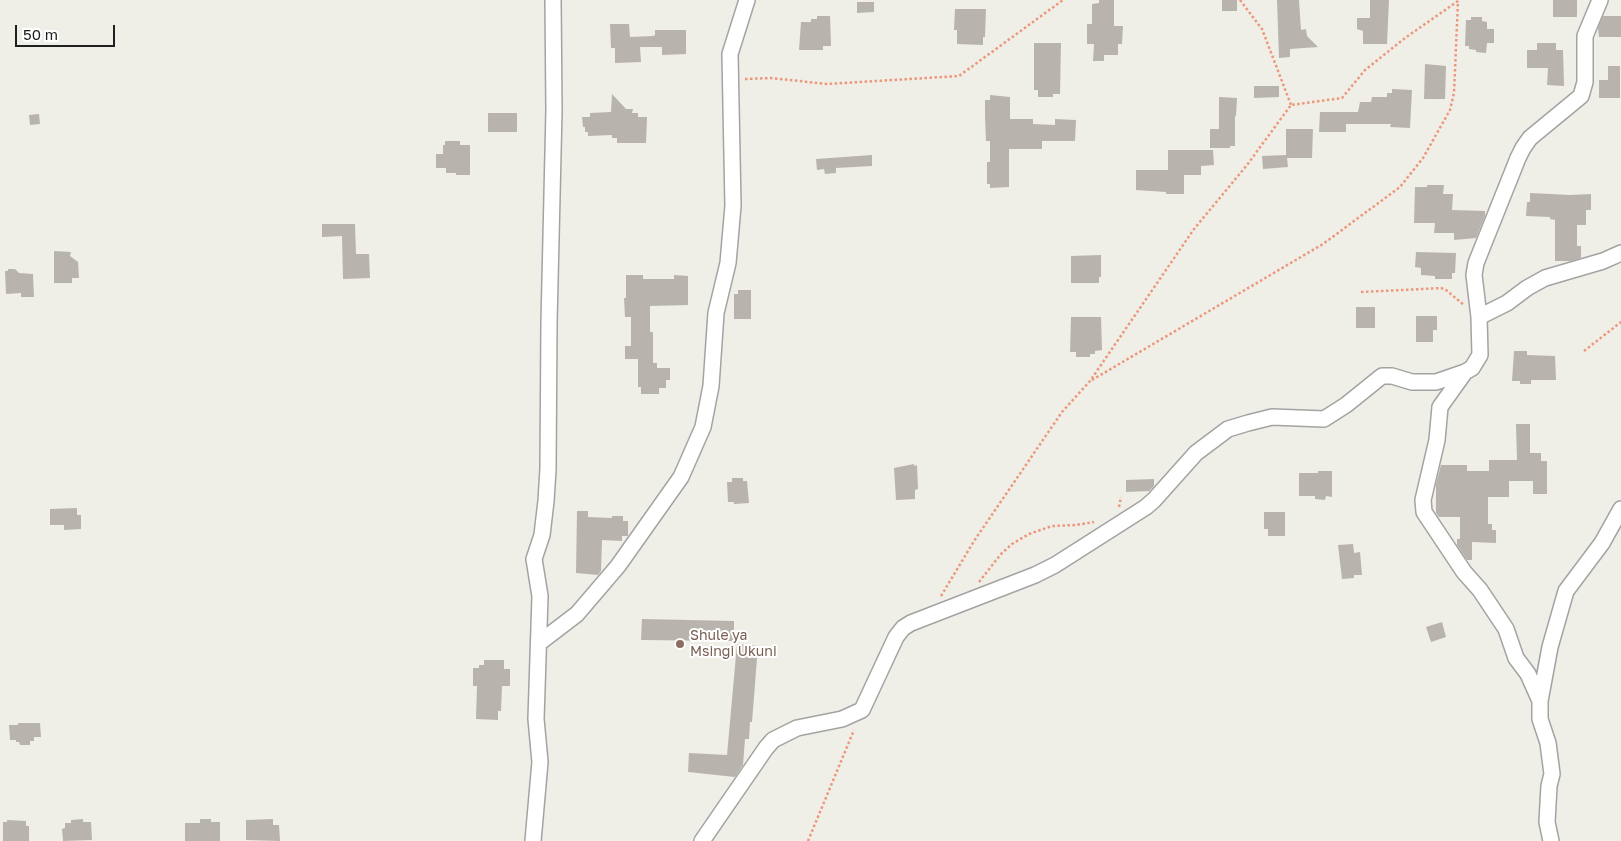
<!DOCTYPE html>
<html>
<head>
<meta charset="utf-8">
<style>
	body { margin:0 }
	#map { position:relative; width:1621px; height:841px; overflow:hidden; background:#efeee7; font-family:"Golos Text",sans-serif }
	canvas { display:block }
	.scale { position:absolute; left:15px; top:25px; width:100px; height:22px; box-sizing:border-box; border:2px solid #1f1f1f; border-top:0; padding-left:6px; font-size:15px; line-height:18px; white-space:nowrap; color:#1f1f1f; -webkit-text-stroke:4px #fff; paint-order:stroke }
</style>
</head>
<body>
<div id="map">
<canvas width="1621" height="841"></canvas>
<div class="scale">50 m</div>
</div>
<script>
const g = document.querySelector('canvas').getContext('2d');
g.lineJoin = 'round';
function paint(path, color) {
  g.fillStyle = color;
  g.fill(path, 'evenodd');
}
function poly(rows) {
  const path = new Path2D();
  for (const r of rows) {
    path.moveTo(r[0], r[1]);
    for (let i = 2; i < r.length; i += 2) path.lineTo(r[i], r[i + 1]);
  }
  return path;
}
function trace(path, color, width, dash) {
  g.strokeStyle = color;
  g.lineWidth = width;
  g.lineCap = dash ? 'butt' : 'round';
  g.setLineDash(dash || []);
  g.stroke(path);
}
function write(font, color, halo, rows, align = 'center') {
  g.font = font + ' "Golos Text",sans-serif';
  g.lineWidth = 4;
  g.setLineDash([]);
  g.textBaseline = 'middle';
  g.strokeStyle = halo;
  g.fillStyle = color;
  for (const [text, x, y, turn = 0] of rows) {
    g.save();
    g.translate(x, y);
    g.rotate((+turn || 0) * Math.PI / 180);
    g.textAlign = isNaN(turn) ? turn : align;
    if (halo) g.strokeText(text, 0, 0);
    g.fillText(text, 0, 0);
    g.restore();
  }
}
paint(poly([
	[1099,0,1114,0,1114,26,1123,26,1122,44,1118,44,1118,55,1104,55,1104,61,1093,61,1094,44,1087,44,1087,24,1092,24,1092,4,1099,3],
	[1222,0,1237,0,1237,11,1222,11],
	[1277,0,1299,0,1301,30,1306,29,1307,36,1318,47,1290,49,1290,57,1279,58],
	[1370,0,1389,0,1387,44,1363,44,1363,31,1357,29,1357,18,1370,18],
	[1553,0,1577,0,1577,17,1553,17],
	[857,2,874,2,874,12,857,13],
	[955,9,986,9,985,37,983,37,983,45,957,44,957,30,954,30],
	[817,16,830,16,831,46,823,46,823,50,799,50,801,22,811,22,811,19,817,19],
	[1603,16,1621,16,1621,37,1599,37,1598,28],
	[1471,17,1482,17,1482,21,1487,22,1487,29,1494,29,1494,43,1487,43,1486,53,1476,52,1476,50,1469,49,1469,46,1465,46,1466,20,1471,20],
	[610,24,629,24,630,37,653,36,655,35,655,30,686,30,686,54,662,55,662,47,640,47,641,62,615,63,615,48,611,48],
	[1034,43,1061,43,1060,94,1053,94,1053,97,1038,97,1038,90,1034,90],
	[1537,43,1556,43,1556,50,1563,50,1564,86,1547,85,1548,68,1527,68,1527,50,1537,50],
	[1425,64,1446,66,1445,99,1424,99],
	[1608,66,1620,66,1620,98,1599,98,1599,80,1608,80],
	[1254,86,1279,86,1279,97,1254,98],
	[1392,89,1412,90,1410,128,1390,127,1391,124,1346,124,1346,132,1319,132,1320,112,1358,112,1360,102,1371,102,1372,97,1387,97,1387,93,1392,93],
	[612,94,626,109,633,109,632,113,638,113,638,117,647,117,646,143,617,143,617,138,612,138,612,135,588,136,588,132,585,132,585,127,583,127,582,117,590,117,590,113,611,112],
	[990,95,1010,97,1010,119,1033,119,1033,124,1055,125,1055,119,1076,120,1075,141,1042,141,1042,149,1009,149,1009,187,990,188,990,184,987,184,987,162,990,162,990,141,986,141,985,117,985,100,990,100],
	[1219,97,1237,98,1236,116,1235,116,1235,146,1230,146,1230,148,1210,148,1210,129,1219,129],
	[488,113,517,113,517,132,488,132],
	[39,114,40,124,30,125,29,115],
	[1286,129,1313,129,1312,158,1287,158,1288,167,1263,169,1262,156,1286,155],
	[445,141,460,141,460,145,470,145,470,175,456,175,456,173,446,173,446,168,436,168,436,154,443,154,443,145,445,145],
	[1168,150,1213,150,1214,165,1201,166,1201,175,1184,175,1184,194,1166,194,1166,192,1136,190,1136,170,1168,170],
	[872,155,872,166,836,168,836,173,825,174,824,169,817,170,816,159],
	[1427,185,1444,185,1443,194,1453,194,1452,210,1485,211,1485,216,1476,238,1454,240,1454,233,1434,233,1435,223,1414,223,1415,187,1427,187],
	[1530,193,1570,195,1591,194,1591,210,1586,210,1586,225,1577,225,1577,246,1581,246,1581,258,1571,261,1555,261,1555,220,1550,219,1550,217,1526,216,1527,202,1530,202],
	[322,224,355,224,356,254,369,254,370,278,343,279,342,236,322,237],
	[54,251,71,252,70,256,78,262,79,278,72,278,72,283,54,283],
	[1416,252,1456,253,1455,273,1452,273,1452,279,1435,279,1435,276,1421,275,1421,268,1415,267],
	[1101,255,1101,277,1099,277,1099,283,1071,283,1071,256],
	[8,269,15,269,19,273,33,274,34,297,21,297,21,293,6,294,5,271,8,271],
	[626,275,643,275,643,279,674,279,674,275,688,276,688,305,650,306,650,332,653,332,653,363,657,363,657,368,670,368,670,380,666,380,666,388,659,388,659,394,641,394,641,387,638,387,638,359,625,359,625,346,631,346,631,317,625,317,624,298,626,298],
	[738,290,751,290,751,319,734,319,734,294,738,294],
	[1356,307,1375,307,1375,328,1356,328],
	[1416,316,1437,316,1437,330,1433,330,1433,342,1416,342],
	[1071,317,1101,317,1102,350,1095,351,1095,354,1090,354,1090,357,1076,357,1076,352,1070,352],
	[1514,351,1527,351,1527,355,1555,356,1556,380,1531,380,1531,384,1520,384,1520,381,1512,381],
	[1516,424,1530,424,1530,453,1541,453,1541,461,1547,461,1547,494,1533,494,1533,481,1509,481,1509,497,1488,497,1488,524,1492,524,1492,530,1496,530,1496,543,1472,542,1472,560,1467,560,1457,545,1457,539,1460,539,1460,517,1439,517,1436,513,1436,484,1441,465,1467,465,1467,471,1489,471,1489,460,1517,460],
	[914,464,914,466,917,465,918,489,915,490,915,499,896,500,894,468],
	[1318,471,1332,471,1332,497,1326,496,1325,500,1315,499,1315,496,1299,496,1299,473,1318,473],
	[732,478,743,478,743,481,747,481,749,503,734,504,734,502,728,502,727,482,732,482],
	[1154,479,1154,486,1149,491,1126,492,1126,480],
	[77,508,77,515,81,515,81,529,64,530,64,525,50,525,50,509],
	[577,511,588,511,588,517,612,518,612,516,623,516,623,521,628,521,628,536,622,536,622,541,602,540,601,571,598,575,576,573],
	[1264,512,1285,512,1285,536,1268,536,1268,529,1264,529],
	[1353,544,1354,553,1360,552,1362,575,1354,575,1354,578,1342,579,1338,545],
	[642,619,734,621,734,641,641,640],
	[1442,622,1446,637,1431,642,1426,627],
	[737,644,758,646,752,722,750,722,749,739,745,739,743,765,735,777,688,772,689,753,727,755],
	[484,660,504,660,504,669,510,669,510,686,502,686,501,711,498,711,498,720,476,719,477,686,473,686,473,668,479,668,479,665,484,665],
	[18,723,40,723,41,737,34,737,34,741,30,741,30,745,20,745,19,742,16,742,16,740,10,740,9,725,18,725],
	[83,819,83,822,91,822,92,840,63,841,62,829,65,828,65,823,71,823,71,820],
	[200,819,211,819,211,822,220,822,220,841,185,841,185,823,200,823],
	[273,819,273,825,279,825,280,841,246,840,246,820],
	[7,820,26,821,26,826,29,826,29,841,3,841,3,822,7,822]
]), '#b8b4ad');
const minor = poly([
	[1479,317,1507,303,1527,288,1545,278,1603,261,1621,253],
	[1465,372,1440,407,1437,440,1423,500,1424,512,1464,572,1480,590,1506,629,1516,658,1528,674,1540,701],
	[539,643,577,614,618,566,681,477,703,427,711,386,716,313,728,263,733,206,730,54,747,0],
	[533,841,540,762,536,719,540,596,534,559,542,535,546,501,548,469,549,323,554,110,553,0],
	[702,841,766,748,773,740,797,728,842,719,862,710,896,637,903,628,911,623,1035,575,1055,565,1146,507,1154,500,1196,453,1228,429,1248,423,1272,417,1324,419,1346,405,1382,376,1392,376,1412,382,1436,382,1465,372,1472,368,1480,355,1479,317,1474,275,1476,263,1518,158,1523,148,1530,138,1581,96,1585,82,1585,36,1600,0],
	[1551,841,1547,822,1549,786,1552,774,1548,743,1540,719,1540,701,1550,647,1566,591,1602,543,1621,509]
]);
trace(minor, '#a3a3a3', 18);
trace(poly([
	[1240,0,1262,29,1291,105],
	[745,79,771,78,827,84,959,76,1063,0],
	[1361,292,1441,288,1446,290,1464,305],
	[1584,351,1621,322],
	[1092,380,1323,244,1400,187,1423,158,1450,110,1454,93,1458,1],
	[1119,507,1121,497],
	[979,582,1001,554,1012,544,1029,534,1052,526,1076,525,1094,522],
	[941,596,974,541,1062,412,1090,381,1194,229,1247,165,1291,105,1342,98,1365,70,1405,38,1458,1],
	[808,841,854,730]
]), '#ed977a', 2.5, [2.5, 2.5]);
trace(minor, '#fff', 15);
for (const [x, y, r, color] of [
	[680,644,5,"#8d6e63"]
]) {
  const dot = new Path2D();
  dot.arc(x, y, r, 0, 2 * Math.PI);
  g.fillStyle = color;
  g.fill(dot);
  trace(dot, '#fff', 2);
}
write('14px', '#785e54', '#fff', [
	["Shule ya",690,636],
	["Msingi Ukuni",690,652]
], 'left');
</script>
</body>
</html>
